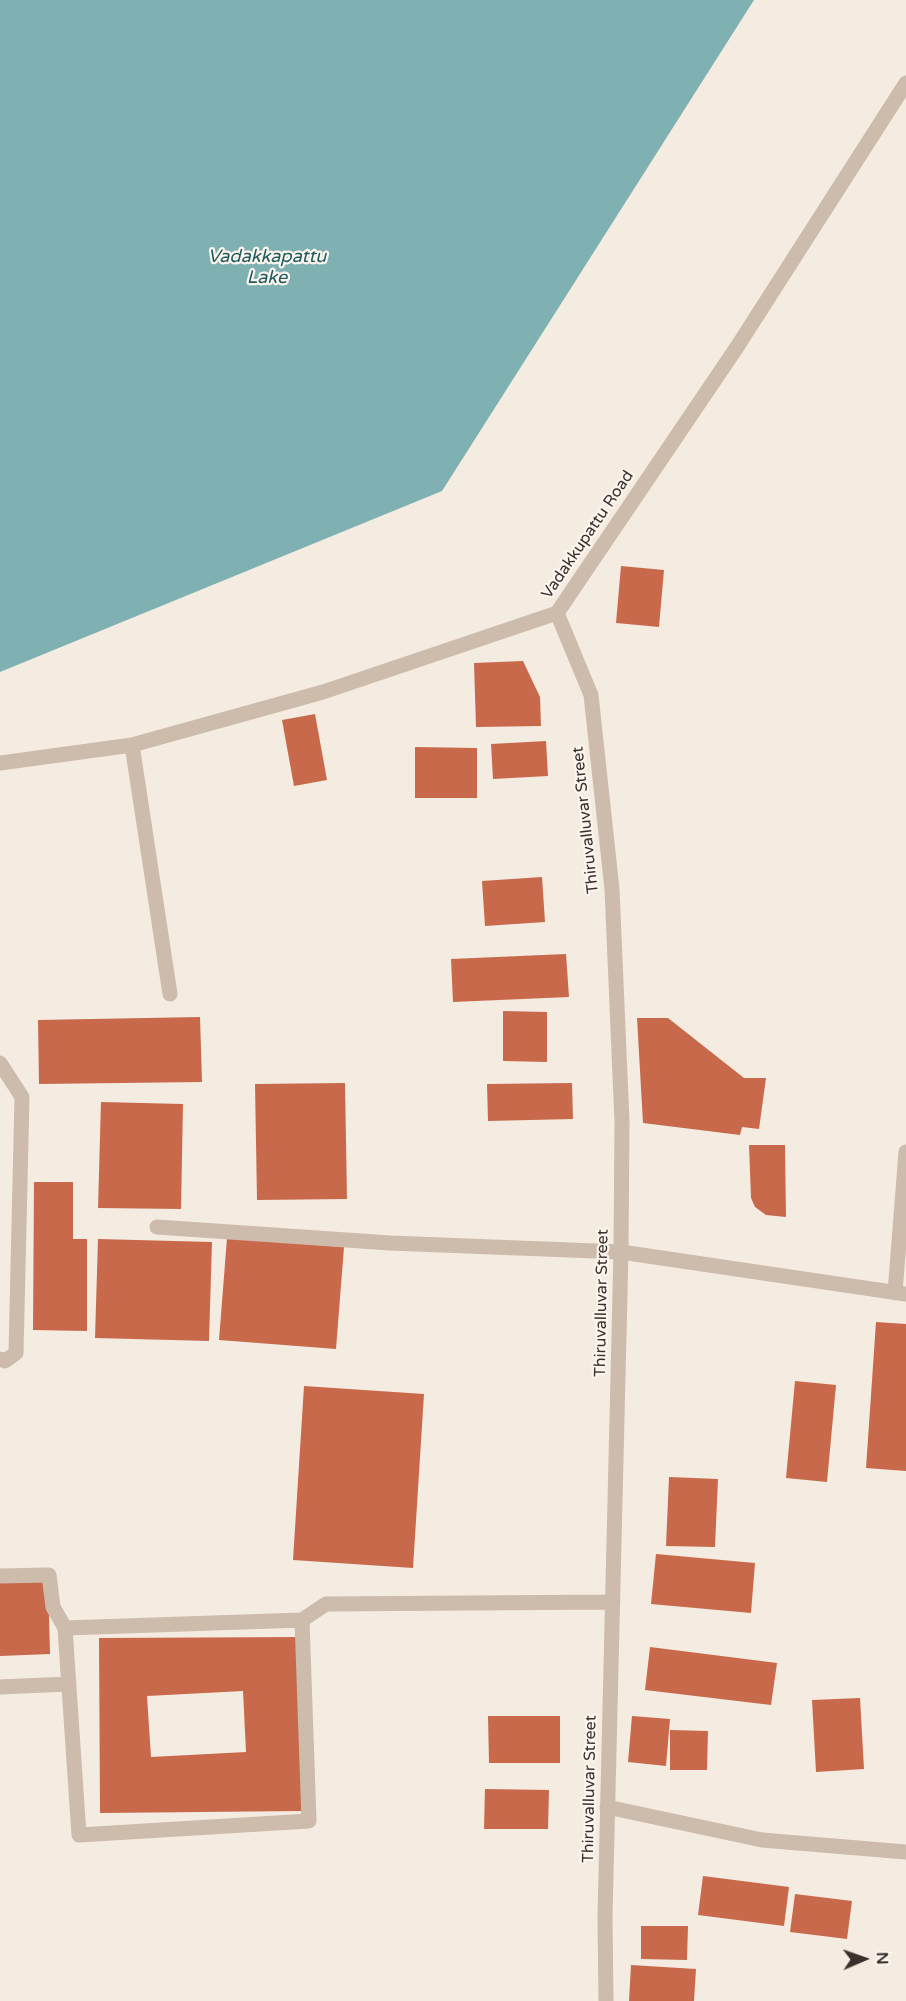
<!DOCTYPE html>
<html>
<head>
<meta charset="utf-8">
<style>
	body { margin:0 }
	#map { position:relative; width:906px; height:2001px; overflow:hidden; background:#f4ebe1; font-family:"Varela Round",sans-serif }
	canvas { display:block }
	.north { position:absolute; left:834px; top:1929px; width:60px; height:60px; -webkit-text-stroke:4px #fbf5ee; paint-order:stroke; rotate:88deg; font-size:16px; font-weight:700; line-height:24px; text-align:center; color:#3b302b }
	.north::after { content:''; display:block; margin:auto; width:21px; height:27px; background:#3b302b; clip-path:polygon(50% 0,100% 100%,50% 72%,0 100%) }
</style>
</head>
<body>
<div id="map">
<canvas width="906" height="2001"></canvas>
<div class="north">N</div>
</div>
<script>
const g = document.querySelector('canvas').getContext('2d');
g.lineJoin = 'round';
function paint(path, color) {
  g.fillStyle = color;
  g.fill(path, 'evenodd');
}
function poly(rows) {
  const path = new Path2D();
  for (const r of rows) {
    path.moveTo(r[0], r[1]);
    for (let i = 2; i < r.length; i += 2) path.lineTo(r[i], r[i + 1]);
  }
  return path;
}
function trace(path, color, width, dash) {
  g.strokeStyle = color;
  g.lineWidth = width;
  g.lineCap = dash ? 'butt' : 'round';
  g.setLineDash(dash || []);
  g.stroke(path);
}
function write(font, color, halo, rows, align = 'center') {
  g.font = font + ' "Varela Round",sans-serif';
  g.lineWidth = 4.5;
  g.setLineDash([]);
  g.textBaseline = 'middle';
  g.strokeStyle = halo;
  g.fillStyle = color;
  for (const [text, x, y, turn = 0] of rows) {
    g.save();
    g.translate(x, y);
    g.rotate((+turn || 0) * Math.PI / 180);
    g.textAlign = isNaN(turn) ? turn : align;
    if (halo) g.strokeText(text, 0, 0);
    g.fillText(text, 0, 0);
    g.restore();
  }
}
paint(poly([
	[0,0,754,0,442,491,0,672]
]), '#7fb0b2');
paint(poly([
	[621,566,664,570,659,627,616,623],
	[523,661,540,697,541,726,476,727,474,663],
	[315,714,327,780,294,786,282,720],
	[546,741,548,776,493,779,491,744],
	[415,747,477,748,477,798,415,798],
	[542,877,545,922,485,926,482,881],
	[566,954,569,997,453,1002,451,959],
	[503,1011,547,1012,547,1062,503,1061],
	[200,1017,202,1082,39,1084,38,1020],
	[637,1018,668,1018,744,1078,766,1078,759,1129,742,1127,740,1135,643,1123],
	[345,1083,347,1199,257,1200,255,1084],
	[572,1083,573,1119,488,1121,487,1084],
	[101,1102,183,1104,181,1209,98,1208],
	[749,1145,785,1145,786,1217,766,1215,755,1207,751,1198],
	[34,1182,73,1182,73,1239,87,1239,87,1331,33,1330],
	[227,1238,344,1247,336,1349,219,1340],
	[98,1239,212,1242,209,1341,95,1338],
	[876,1322,906,1324,906,1471,866,1468],
	[795,1381,836,1385,827,1482,786,1478],
	[304,1386,424,1394,413,1568,293,1560],
	[669,1477,718,1479,715,1547,666,1546],
	[656,1554,755,1563,751,1613,651,1604],
	[48,1578,50,1654,0,1656,0,1580],
	[301,1637,302,1811,100,1813,99,1638],
	[243,1691,246,1752,151,1757,147,1696],
	[650,1647,777,1663,771,1705,645,1690],
	[860,1698,864,1769,816,1772,812,1700],
	[488,1716,560,1716,560,1763,489,1763],
	[632,1716,670,1719,666,1766,628,1762],
	[670,1730,708,1731,707,1770,670,1770],
	[485,1789,549,1790,548,1829,484,1829],
	[703,1876,789,1887,784,1926,698,1915],
	[795,1894,852,1901,847,1939,790,1932],
	[641,1926,688,1926,687,1960,641,1959],
	[631,1965,696,1969,694,2001,629,2001]
]), '#c8694b');
trace(poly([
	[557,613,591,695,612,889,622,1122,621,1252,605,1916,606,2001],
	[132,745,170,994],
	[0,763,132,745,323,692,557,613,737,347,906,83],
	[0,1063,22,1097,16,1353,5,1361,0,1359],
	[157,1227,390,1243,621,1252,906,1294],
	[895,1293,906,1152],
	[0,1576,49,1575,53,1607,65,1628,79,1835,309,1821,302,1620,326,1604,613,1602],
	[65,1628,302,1620],
	[0,1687,68,1684],
	[607,1807,762,1840,906,1852]
]), '#cdbbac', 15);
write('16px', '#3b302b', '#fbf5ee', [
	["Vadakkupattu Road",588,535,-56],
	["Thiruvalluvar Street",586,820,-96],
	["Thiruvalluvar Street",602,1303,-89],
	["Thiruvalluvar Street",590,1789,-89]
]);
write('italic 18px', '#1f5a5e', '#fbf5ee', [
	["Vadakkapattu",267,257],
	["Lake",267,278]
]);
</script>
</body>
</html>
